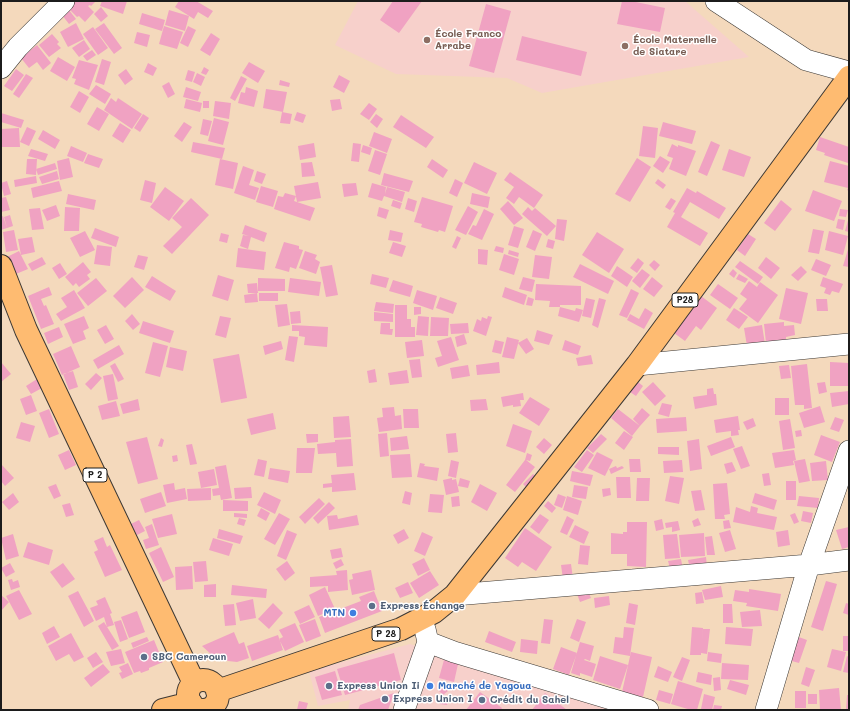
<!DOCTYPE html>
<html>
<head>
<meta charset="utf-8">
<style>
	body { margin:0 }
	#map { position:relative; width:850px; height:711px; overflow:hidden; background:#f4d9bc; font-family:Mali,sans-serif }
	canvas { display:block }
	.frame { position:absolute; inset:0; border:2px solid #1c1c1c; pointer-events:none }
</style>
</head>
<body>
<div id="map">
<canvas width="850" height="711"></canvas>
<div class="frame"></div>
</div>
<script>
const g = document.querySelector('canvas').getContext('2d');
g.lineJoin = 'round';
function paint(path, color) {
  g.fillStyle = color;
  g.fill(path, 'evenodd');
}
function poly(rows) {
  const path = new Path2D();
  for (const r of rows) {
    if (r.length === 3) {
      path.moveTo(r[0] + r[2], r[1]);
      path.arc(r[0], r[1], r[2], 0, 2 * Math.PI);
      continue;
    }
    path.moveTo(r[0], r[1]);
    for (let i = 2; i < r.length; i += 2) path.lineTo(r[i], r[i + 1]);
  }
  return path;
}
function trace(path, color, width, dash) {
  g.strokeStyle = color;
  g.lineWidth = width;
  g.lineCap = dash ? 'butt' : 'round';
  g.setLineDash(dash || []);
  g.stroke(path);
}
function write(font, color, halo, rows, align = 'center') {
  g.font = font + ' Mali,sans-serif';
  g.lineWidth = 3;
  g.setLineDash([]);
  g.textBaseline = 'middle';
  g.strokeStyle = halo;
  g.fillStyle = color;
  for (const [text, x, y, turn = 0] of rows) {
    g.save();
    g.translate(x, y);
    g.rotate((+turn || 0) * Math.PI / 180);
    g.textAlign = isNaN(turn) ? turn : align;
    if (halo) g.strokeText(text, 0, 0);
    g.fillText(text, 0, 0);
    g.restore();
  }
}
paint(poly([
	[358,1,685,1,749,57,542,93,507,78,396,74,335,45],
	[410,644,629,710,348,710,350,700,318,706,309,671]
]), '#f7d0cb');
paint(poly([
	[76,1,96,1,91,6,90,5,88,6,94,12,85,22,79,16,77,17,69,9],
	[102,1,127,1,123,14,100,6],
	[179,1,196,1,213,11,208,18,198,12,194,19,175,7],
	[393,1,422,1,399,33,380,20],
	[622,1,631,1,665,8,660,32,617,24],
	[486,4,511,11,494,73,469,66],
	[101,7,108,16,101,22,94,14],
	[69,10,76,19,69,24,62,15],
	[169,10,189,16,185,31,165,25],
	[142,13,165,20,162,31,139,24],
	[76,23,84,39,68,47,60,32],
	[104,23,122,48,114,54,95,29],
	[164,26,183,32,177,49,159,44],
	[188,26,196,30,188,47,180,43],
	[93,27,108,48,98,55,83,34],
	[137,32,150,35,147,47,134,43],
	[211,33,220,39,210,56,200,50],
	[52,34,59,42,57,44,61,48,49,57,39,45],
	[522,36,587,52,581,76,516,60],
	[84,40,90,49,79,57,72,48],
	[37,45,51,63,43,70,37,62,29,68,21,58],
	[92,50,96,55,87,61,83,56],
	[58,57,75,67,67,81,50,71],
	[102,59,111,62,104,85,95,82],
	[79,60,98,65,89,90,74,84,76,79,72,78],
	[249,62,265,71,258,83,242,73],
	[148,63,157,68,153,76,144,72],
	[204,67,209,70,206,75,201,73],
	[16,69,24,75,12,91,4,86],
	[126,69,133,79,125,85,118,75],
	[188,70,195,72,192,82,185,80],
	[197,73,205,77,201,86,193,82],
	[26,74,33,78,19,98,13,94],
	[339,75,350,81,344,93,333,87],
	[241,76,247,79,235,101,230,98],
	[280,80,290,83,289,87,279,85],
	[169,82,175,94,168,98,162,86],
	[96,85,111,94,105,104,89,94],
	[186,87,201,92,198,101,183,97],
	[246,87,258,91,254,107,238,103,241,92,245,93],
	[266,89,287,92,283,112,263,108],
	[79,91,89,97,80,113,70,107],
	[111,98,116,102,118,98,142,114,132,129,104,110],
	[186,99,202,103,200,112,184,108],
	[340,99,342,109,332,111,330,100],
	[203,101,209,101,209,108,203,108],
	[215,101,231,103,229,119,213,116],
	[369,103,377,109,369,120,360,114],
	[97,107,109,114,99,131,87,124],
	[282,112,292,114,290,124,280,123],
	[297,112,306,115,303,123,294,120],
	[1,113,24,120,21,128,1,122],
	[143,114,149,118,140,132,134,128],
	[376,114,383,119,377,128,370,122],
	[401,115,434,137,426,148,393,127],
	[214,118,229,122,223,145,208,141],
	[203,119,212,121,208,136,200,134],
	[184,122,192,127,182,142,174,136],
	[663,122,696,131,692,144,659,136],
	[120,123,131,130,123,143,112,136],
	[643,126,658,128,655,158,639,156],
	[27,127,36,131,29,146,20,142],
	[19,128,20,147,1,147,1,129],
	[43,130,60,140,55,149,38,139],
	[374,132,392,139,387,153,369,146],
	[820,137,849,147,848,163,824,155,825,153,816,150],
	[711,141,720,145,707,176,698,172],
	[193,142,225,148,222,159,191,152],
	[314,143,316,157,300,160,298,146],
	[353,143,361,144,359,162,351,161],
	[672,144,678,147,678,145,696,151,686,176,669,169,673,158,667,156],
	[363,145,372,148,370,155,361,152],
	[71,146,87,153,83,162,67,156],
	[31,149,48,154,45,161,28,156],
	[729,149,751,157,744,177,722,170],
	[375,150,387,154,380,175,368,171],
	[88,154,103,159,99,168,84,163],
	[660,156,670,162,663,173,653,166],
	[69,158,73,177,60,180,57,161],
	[637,158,651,167,630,202,615,194],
	[27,159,37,159,36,175,26,174],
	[220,159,238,163,233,189,215,185],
	[432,159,448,170,443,178,427,167],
	[830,161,849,166,849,191,847,190,848,188,824,182],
	[312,162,315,176,302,177,301,163],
	[474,162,497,173,487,194,464,183],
	[55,163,57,169,38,175,36,169],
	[243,166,254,170,249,185,259,188,255,200,234,193],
	[57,171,59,179,42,184,39,177],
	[257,171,266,174,262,184,254,181],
	[510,172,543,195,534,208,519,197,514,204,506,198,514,187,504,180],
	[384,173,413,181,409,192,381,185],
	[36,176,37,183,15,187,14,180],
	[455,179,463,183,457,197,449,193],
	[658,179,666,185,663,189,655,183],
	[145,180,156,183,152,203,140,200],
	[7,181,11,194,4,196,2,188,1,188,1,183],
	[59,181,62,191,33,198,31,188],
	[318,182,321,198,297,202,294,186],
	[356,183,358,195,344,197,342,184],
	[372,183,386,187,385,194,387,187,405,192,402,202,384,196,382,201,368,197],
	[261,186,278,191,273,207,256,202],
	[165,187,184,201,169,221,150,207],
	[687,188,696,193,697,191,726,208,719,219,690,202,681,217,708,233,700,246,667,227,675,213,673,212],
	[813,190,842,201,834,221,805,211],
	[285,193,296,196,294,201,315,208,310,221,274,209,278,196,283,197],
	[472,193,490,197,488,208,470,204],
	[68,194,96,200,94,210,66,204],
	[6,197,10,210,1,212,1,198],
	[422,197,453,206,445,232,439,230,438,232,421,227,422,224,414,222],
	[191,198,209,215,172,254,163,246,182,227,172,218],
	[408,198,417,201,414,212,405,209],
	[671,198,676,201,670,210,665,207],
	[393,200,402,203,400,209,391,206],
	[781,200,792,209,775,231,764,223],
	[508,201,523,218,514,225,500,209],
	[56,205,60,216,47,221,42,210],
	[468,206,478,212,466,235,455,230],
	[65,207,80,208,79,231,64,231],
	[379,207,389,210,386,219,377,216],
	[528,207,532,211,535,208,556,226,547,236,522,214],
	[40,208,44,229,32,230,29,209],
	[484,209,494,214,482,240,468,234,473,225,476,226],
	[840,209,848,210,846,217,839,216],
	[10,215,13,226,7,228,4,217],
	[3,216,7,228,1,230,1,217],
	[849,217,849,232,845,231],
	[557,219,567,220,564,241,555,239],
	[838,219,845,220,843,230,836,228],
	[245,225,267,233,264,242,251,237,248,249,240,246,243,235,249,236,242,234],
	[514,226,524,229,518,248,508,245],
	[95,228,119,237,116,247,91,238],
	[813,229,824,231,819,254,808,252],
	[14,230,18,250,6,252,3,232],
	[390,230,403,233,401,242,388,240],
	[533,230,542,234,535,251,526,247],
	[85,231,95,250,80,257,70,238],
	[829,231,848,236,843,255,825,250],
	[597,232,624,249,609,273,582,255],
	[221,233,229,235,227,243,219,241],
	[748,234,756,239,745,256,737,250],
	[457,236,461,238,456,249,452,247],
	[32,237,35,252,21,255,18,239],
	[548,239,555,241,553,249,546,247],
	[284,242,299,246,299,249,303,250,296,269,290,267,289,272,275,268],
	[393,242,406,246,402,257,389,253],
	[97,245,112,247,110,266,94,264],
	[496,246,504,248,503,253,494,251],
	[849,246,849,267,843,266],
	[238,248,266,252,264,270,236,267],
	[478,249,488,250,487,265,478,264],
	[509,250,519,253,518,257,508,254],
	[19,251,28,269,16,274,7,257],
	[305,251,317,255,315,259,320,262,316,274,299,268],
	[504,254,519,259,514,275,499,270],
	[138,255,148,257,144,270,134,267],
	[535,255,552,257,549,279,532,277],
	[42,257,46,264,32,271,28,264],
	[766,257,780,268,771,279,758,268],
	[638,258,644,263,637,273,630,268],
	[816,259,831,265,826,276,811,270],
	[654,260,660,265,655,271,649,265],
	[740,261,763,277,758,284,735,267],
	[83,262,91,272,87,275,90,279,79,287,76,283,73,286,65,277],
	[60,263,67,274,59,279,52,268],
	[580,264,614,281,608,294,573,277],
	[332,265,338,295,326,297,320,267],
	[617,266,633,277,627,287,611,276],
	[801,266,807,272,798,281,791,275],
	[642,269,650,275,640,288,632,281],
	[733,269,737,273,734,278,729,274],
	[372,274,389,278,386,288,370,284],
	[739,274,748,279,745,283,736,279],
	[218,275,234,280,228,301,212,296],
	[152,276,176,291,170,301,145,287],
	[132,277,144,290,125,308,113,296],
	[523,277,535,280,532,292,519,289],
	[652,277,663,286,654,297,643,289],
	[823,277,843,284,839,293,832,291,830,295,824,293,826,288,820,286],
	[96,278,107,291,88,306,77,293],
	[258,278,285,279,285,291,258,291],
	[290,278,321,282,319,296,288,292],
	[393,280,413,286,410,297,389,291],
	[749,281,757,287,760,282,778,295,758,323,739,309,747,299,740,294],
	[257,283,258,293,248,293,247,284],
	[536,284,581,286,581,305,560,305,560,307,549,307,550,301,535,300],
	[718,284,738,298,730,309,710,295],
	[49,287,52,295,41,299,44,306,46,305,54,324,41,329,28,296],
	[505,287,527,295,524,305,502,297],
	[786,288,808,293,801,324,779,319],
	[631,289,639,293,627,318,619,315],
	[74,290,85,308,61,321,56,314,67,307,61,298],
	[417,290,437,296,433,310,413,303],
	[257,293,258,302,245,303,244,295],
	[259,293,278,293,278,301,259,301],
	[701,296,717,308,701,330,696,326,685,341,674,333],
	[440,297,457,303,453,314,436,308],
	[528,297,534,299,532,306,526,305],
	[586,298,595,300,591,318,582,316],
	[599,298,606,300,598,328,592,325],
	[816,299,827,299,828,311,817,311],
	[376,302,394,304,393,313,374,311],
	[287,304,290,325,278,327,275,305],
	[395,305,407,305,407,319,411,319,411,327,415,327,415,337,395,337],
	[414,307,421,307,421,314,414,315],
	[560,307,575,311,576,308,583,310,579,322,558,316],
	[645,308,653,313,644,329,627,320,630,314,639,319],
	[734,308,748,317,739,329,726,320],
	[300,311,301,323,291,324,290,312],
	[374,312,393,314,393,322,374,321],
	[132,314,140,324,133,330,125,321],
	[84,316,89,328,83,331,86,339,73,344,64,324],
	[220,316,231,318,226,338,215,335],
	[418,316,429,317,428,336,416,335],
	[488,316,492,317,486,336,473,331,477,319,481,321,482,317,487,319],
	[431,317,449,318,448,336,430,336],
	[143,321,174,331,170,343,139,333],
	[784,322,784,326,794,325,795,335,786,337,786,340,766,343,764,324],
	[381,323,390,323,390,329,393,329,392,335,380,334],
	[468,323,469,333,451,334,450,324],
	[106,325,114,339,105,344,97,330],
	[292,325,328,327,327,347,304,345,305,337,299,336,299,331,292,331],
	[762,325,765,344,747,346,744,328],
	[59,327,63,337,48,344,44,333],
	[537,330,553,335,549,345,534,341],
	[464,334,467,344,457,347,455,337],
	[289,336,298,337,294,362,285,360],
	[451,337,459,360,438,367,435,358,442,356,437,341],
	[507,337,519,340,514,359,502,357],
	[527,338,534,349,526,354,518,343],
	[422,340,424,356,407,358,405,342],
	[495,340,504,342,501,354,492,352],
	[565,340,581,346,578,355,562,350],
	[281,341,283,349,265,355,263,346],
	[153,342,168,346,160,377,145,373],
	[119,345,124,354,98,369,93,360],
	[71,346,80,367,62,375,53,354],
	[170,347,187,351,183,371,166,367],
	[239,354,247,398,221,403,213,359],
	[591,355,593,364,578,366,576,358],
	[420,359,422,377,412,378,409,360],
	[1,362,11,374,1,382],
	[499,362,500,373,477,375,476,365],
	[830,362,849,363,848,386,830,386],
	[115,363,124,379,118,382,110,366],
	[807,364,812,408,804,409,804,405,795,405,791,366],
	[468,365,470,376,452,379,450,368],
	[789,365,791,378,781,379,779,366],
	[375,369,377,382,369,383,367,371],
	[407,370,409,383,390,385,388,373],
	[73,371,78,387,69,390,63,374],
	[96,373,102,378,91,390,85,384],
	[113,374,118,399,108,401,103,376],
	[37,379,42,388,31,394,26,386],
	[638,382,643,386,636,396,630,392],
	[653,382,666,396,655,406,642,392],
	[825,382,827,392,819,394,817,383],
	[713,388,714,394,716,394,717,405,695,409,693,397,707,395,707,389],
	[849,391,849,404,832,407,830,393],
	[523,393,524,400,520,400,521,406,513,407,513,405,503,407,501,397],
	[31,395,37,411,26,415,20,399],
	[530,397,550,409,539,426,519,413],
	[775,398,789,398,789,415,775,415],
	[138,399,140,410,123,414,120,404],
	[486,399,488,410,471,411,470,400],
	[116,401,120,416,102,420,98,406],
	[662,403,672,405,669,417,658,414],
	[820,406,825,422,804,428,799,413],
	[394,407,395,416,401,415,402,429,379,432,377,418,383,417,382,408],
	[642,408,650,415,640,426,633,419],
	[49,409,59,434,49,438,39,413],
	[403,409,418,409,419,428,404,428],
	[618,409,640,426,632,436,611,418],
	[273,413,276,429,251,435,247,419],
	[349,416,351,437,334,438,333,417],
	[738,416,740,430,738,430,739,435,731,436,731,431,716,433,714,420],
	[686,417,687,431,657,433,656,419],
	[835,417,844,420,839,432,830,429],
	[753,418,756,426,747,430,743,422],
	[790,419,795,448,783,450,779,421],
	[21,422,35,426,30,442,16,438],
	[513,424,532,431,525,453,506,446],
	[801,430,802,436,796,437,795,431],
	[624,431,633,437,624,450,615,443],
	[387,433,389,456,380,457,378,434],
	[456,433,458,452,448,453,446,434],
	[306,434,318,434,318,442,307,443],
	[601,434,607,439,593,453,587,448],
	[821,435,840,442,832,462,814,455],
	[407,436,409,449,391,451,390,438],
	[147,437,158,479,138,484,126,442],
	[731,437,735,447,711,456,707,446],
	[161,438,164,440,162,447,158,446],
	[544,438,552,445,544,454,536,447],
	[351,439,353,466,337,467,336,453,318,454,317,444,335,442,335,440],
	[699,439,702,469,690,471,687,441],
	[192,444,197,464,190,465,186,445],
	[742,446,750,466,741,469,733,449],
	[658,447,679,447,679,455,658,454],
	[297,448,315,448,312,473,296,473],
	[69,450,76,465,65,470,58,455],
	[587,450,594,455,582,472,574,467],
	[794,450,796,460,793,461,794,465,775,468,772,453],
	[597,452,613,460,605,476,588,468],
	[527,453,532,455,530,461,526,460,535,467,515,492,506,485,525,460],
	[410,454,412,477,392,478,390,455],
	[177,455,178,461,173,462,172,456],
	[258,459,267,461,264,477,254,475],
	[629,459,640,459,641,472,630,472],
	[805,459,810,481,799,483,794,461],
	[451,460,459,462,456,478,448,476],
	[682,460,683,472,664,473,663,461],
	[826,461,828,480,812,481,810,463],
	[732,462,736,471,727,474,724,464],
	[420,463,425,464,424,466,439,468,437,481,417,477],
	[1,464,14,478,5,486,1,481],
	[226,465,232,498,221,500,220,495,213,496,212,489,219,488,215,467],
	[616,466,617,468,622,466,624,468,611,474,609,469],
	[270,468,290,471,288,483,268,479],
	[214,469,217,485,201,488,198,472],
	[572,471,593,475,590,486,570,481],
	[354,473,356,490,332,492,332,487,323,488,323,484,332,483,331,475],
	[769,473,771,485,764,486,762,474],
	[533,474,538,478,528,489,523,484],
	[670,476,684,478,679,504,665,501],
	[616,477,630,477,631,498,617,498],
	[452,478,452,480,456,479,459,492,446,495,443,480],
	[460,478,470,481,468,488,458,486],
	[637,478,650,478,649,501,636,501],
	[786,481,796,481,796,500,786,500],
	[174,483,175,490,185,488,187,499,167,503,163,485],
	[727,483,730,514,724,515,725,519,715,519,713,484],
	[56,484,61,496,54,499,48,487],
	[480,484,497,493,487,511,471,502],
	[574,485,588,487,586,499,572,497],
	[251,487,252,498,235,499,234,488],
	[211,488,211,500,188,501,187,489],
	[610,488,611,495,603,497,602,489],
	[701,490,705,510,695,511,691,491],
	[405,491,412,493,410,505,402,503],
	[161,492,166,506,145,513,140,499],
	[264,492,281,500,275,514,257,505],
	[13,493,19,502,9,510,2,502],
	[755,493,777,500,774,510,752,503],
	[430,494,444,495,442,513,428,512],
	[558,494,566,497,562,508,554,505],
	[459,496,460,506,452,507,451,497],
	[567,496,582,501,578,515,563,510],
	[799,496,819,498,818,508,797,506],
	[319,498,325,504,305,524,299,517],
	[223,500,248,501,248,511,223,511],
	[548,501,556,508,552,513,544,506],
	[329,502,335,508,318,524,313,518],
	[70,503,74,515,66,517,62,505],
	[751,506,758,508,757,513,777,517,774,530,733,522,736,507,750,512],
	[261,508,270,513,266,521,257,516],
	[803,511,813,513,811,523,801,521],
	[234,513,247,514,247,518,234,517],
	[279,513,290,519,275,545,264,539],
	[795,513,799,522,794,524,790,515],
	[172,514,177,534,158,538,152,519],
	[540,514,549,520,539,534,530,527],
	[337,515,338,519,357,515,359,525,329,530,327,516],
	[567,516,574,520,567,535,560,532],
	[239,518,246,520,244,526,237,524],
	[698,518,701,525,694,527,692,521],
	[662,519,664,529,656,531,654,521],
	[139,520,145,531,137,535,131,524],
	[729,520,731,528,724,529,723,521],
	[678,521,680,530,672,532,672,527,666,528,665,523],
	[627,522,647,522,646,567,627,566,627,554,611,554,611,533,623,534,623,532,627,532],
	[152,524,159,545,146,549,143,540,149,538,145,527],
	[575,525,589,532,584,544,569,537],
	[849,527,849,547,842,549,836,530],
	[525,528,552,547,536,571,522,562,518,567,505,558],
	[219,529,243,536,240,544,217,538],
	[404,529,409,538,398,544,393,535],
	[287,530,297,534,286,560,277,556],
	[730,530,736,549,725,552,719,533],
	[788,530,790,545,778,547,776,532],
	[422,532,433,537,425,556,414,551],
	[704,533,705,556,681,557,679,535],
	[13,534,19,556,6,560,1,538],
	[677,534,680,558,665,559,663,535],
	[712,536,715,555,707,555,705,537],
	[103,537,107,547,110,545,122,570,105,577,94,552,98,550,94,541],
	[213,538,233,544,229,556,209,550],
	[28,542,53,550,49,565,23,557],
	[580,545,590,546,588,565,578,564],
	[161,547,174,577,163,582,149,553],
	[341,548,343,557,332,559,330,550],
	[706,557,707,567,690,569,688,560],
	[424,558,430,570,418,576,412,564],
	[341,559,344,565,336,569,333,563],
	[681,559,683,570,671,572,668,561],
	[206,561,208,581,195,582,193,562],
	[287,561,295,573,285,581,276,569],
	[10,563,15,572,6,577,1,568],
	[63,563,75,579,62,588,50,572],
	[571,564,573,578,563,579,561,565],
	[192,566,193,589,176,590,175,567],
	[347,570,348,590,328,592,328,586,310,587,310,577,337,575,336,571],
	[371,570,375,590,352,595,349,580,353,579,352,574],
	[430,571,439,585,419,598,410,583],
	[12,579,13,582,18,580,20,587,11,590,8,580],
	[826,581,837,584,823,631,811,627],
	[408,582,413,593,400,598,395,588],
	[216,584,216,597,204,597,204,585],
	[232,585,267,589,266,598,231,595],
	[721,586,723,597,705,600,702,590],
	[325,587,335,609,318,616,309,595],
	[749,589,781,594,778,611,746,606,747,603,733,601,735,590,749,592],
	[19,590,32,614,19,620,6,596],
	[78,591,94,621,84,627,68,596],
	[374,591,382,611,325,633,319,617,361,601,359,597],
	[588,591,591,598,580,602,577,594],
	[702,592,704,603,696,604,695,593],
	[1,595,9,602,1,611],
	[609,596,610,605,595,608,594,598],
	[105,597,112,613,110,614,114,625,107,627,104,617,96,621,90,608,98,605,96,601],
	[253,599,256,618,240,621,236,603],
	[273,603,283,613,269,629,258,619],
	[629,603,638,605,635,625,626,623],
	[846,603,849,604,849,615,843,613],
	[234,604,236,625,225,626,223,605],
	[723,604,732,604,733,623,723,623],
	[309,605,315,617,300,624,294,612],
	[760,610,762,626,742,627,740,612],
	[137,611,145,632,129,638,121,617],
	[315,619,321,636,306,642,299,625],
	[544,619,553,620,550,644,541,643],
	[577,619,586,622,579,642,570,638],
	[121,620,128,639,120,642,114,622],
	[104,622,119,646,112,650,98,626],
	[295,623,304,642,285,651,279,639,283,637,279,630],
	[54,626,60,637,47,644,42,633],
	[624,627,634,628,630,656,613,653,615,637,623,638],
	[692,627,703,628,702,646,703,629,710,629,707,654,701,653,701,655,690,655],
	[726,627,753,629,751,646,725,644],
	[489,631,516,642,512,652,485,642],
	[234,632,239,644,244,642,249,658,237,662,228,661,217,653,213,656,202,646],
	[71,633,84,657,74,662,69,654,56,661,48,646],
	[278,635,283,650,252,661,247,646],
	[796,636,807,640,799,663,788,660],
	[843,636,849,636,849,651,843,651],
	[147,637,149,641,133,648,131,643],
	[521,639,538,641,537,654,520,652],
	[154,640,163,662,149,668,149,670,141,673,140,671,134,673,125,652],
	[580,642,594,646,590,661,585,659,584,660,596,664,592,677,580,673,580,676,571,673],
	[561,647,577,653,569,675,553,669],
	[121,649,125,663,111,666,106,652],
	[832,649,846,652,841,671,827,667],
	[96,652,103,662,93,668,87,658],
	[631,652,652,657,643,697,622,692],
	[708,652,722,654,721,663,707,661],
	[394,653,401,680,345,695,337,669],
	[600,656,628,665,620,689,593,680],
	[847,656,849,657,849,673,843,672],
	[682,657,690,660,682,681,673,677],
	[444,660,458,664,454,682,439,678],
	[128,663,133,674,122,679,119,673,122,672,119,667],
	[722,663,749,665,748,680,721,679],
	[103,664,110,672,91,687,84,678],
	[658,666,672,672,668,682,654,677],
	[806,667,815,670,809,687,801,684],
	[335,671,342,695,322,700,315,677],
	[698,672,712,675,711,685,696,682],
	[720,677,721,690,714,691,713,678],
	[730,680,749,685,746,695,727,689],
	[678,681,703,689,697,710,691,710,671,704],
	[444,686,448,691,443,695,439,691],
	[839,688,841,710,820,710,819,690],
	[659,690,673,694,670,704,656,700],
	[795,691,806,691,806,708,795,708],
	[480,692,502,708,501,710,466,710],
	[394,693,388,710,358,710,360,705],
	[545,693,567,710,532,710],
	[704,694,715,697,712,710,701,709],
	[808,694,817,694,817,704,808,704],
	[847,695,849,695,849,710,846,710],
	[442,696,449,698,447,705,440,704],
	[299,701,308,703,306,710,297,710],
	[714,705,722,706,721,710,713,710]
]), '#f0a2c2');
const minor = poly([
	[716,1,806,60,849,72],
	[1,68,18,47,64,1],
	[637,365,849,344],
	[455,595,809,565,849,560],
	[428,642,454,652,648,710],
	[404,710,428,642,425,629],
	[766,710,809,565,849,451]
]);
const major = poly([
	[1,266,26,330,194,683],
	[203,695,15],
	[217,691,401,629,434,612,455,595,637,365,849,77],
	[163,710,191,703]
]);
trace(minor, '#3c3834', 22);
trace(major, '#3c3834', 24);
trace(minor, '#fff', 21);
trace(major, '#febb71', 22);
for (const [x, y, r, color] of [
	[427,40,4,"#8d6e63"],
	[625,46,4,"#8d6e63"],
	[372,606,4,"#5c6f8a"],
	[353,613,4,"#3f7fe0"],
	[144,657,4,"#5c6f8a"],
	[329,686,4,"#5c6f8a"],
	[430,686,4,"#3f7fe0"],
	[385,699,4,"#5c6f8a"],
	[482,700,4,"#5c6f8a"]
]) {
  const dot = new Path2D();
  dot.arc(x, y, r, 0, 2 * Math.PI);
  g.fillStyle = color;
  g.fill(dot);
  trace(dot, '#fff', 1.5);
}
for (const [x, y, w] of [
	[685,300,26],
	[95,475,24],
	[386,634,28]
]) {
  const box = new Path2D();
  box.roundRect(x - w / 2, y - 7, w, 14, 3);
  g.fillStyle = '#fff';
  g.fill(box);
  trace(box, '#1c1c1c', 1);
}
write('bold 9px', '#1c1c1c', null, [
	["P28",685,300],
	["P 2",95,475],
	["P 28",386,634]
]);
write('bold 10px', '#785e54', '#fff', [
	["École Franco",435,34],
	["Arrabe",435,46],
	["École Maternelle",633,40],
	["de Siatare",633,52]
], 'left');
write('bold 10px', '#4e5e75', '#fff', [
	["Express Échange",380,606],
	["SBC Cameroun",152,657],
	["Express Union Ii",337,686],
	["Express Union I",393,699],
	["Crédit du Sahel",490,700]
], 'left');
write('bold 10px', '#366cbe', '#fff', [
	["MTN",345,613],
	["Marché de Yagoua",438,686,"left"]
], 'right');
</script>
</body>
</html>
